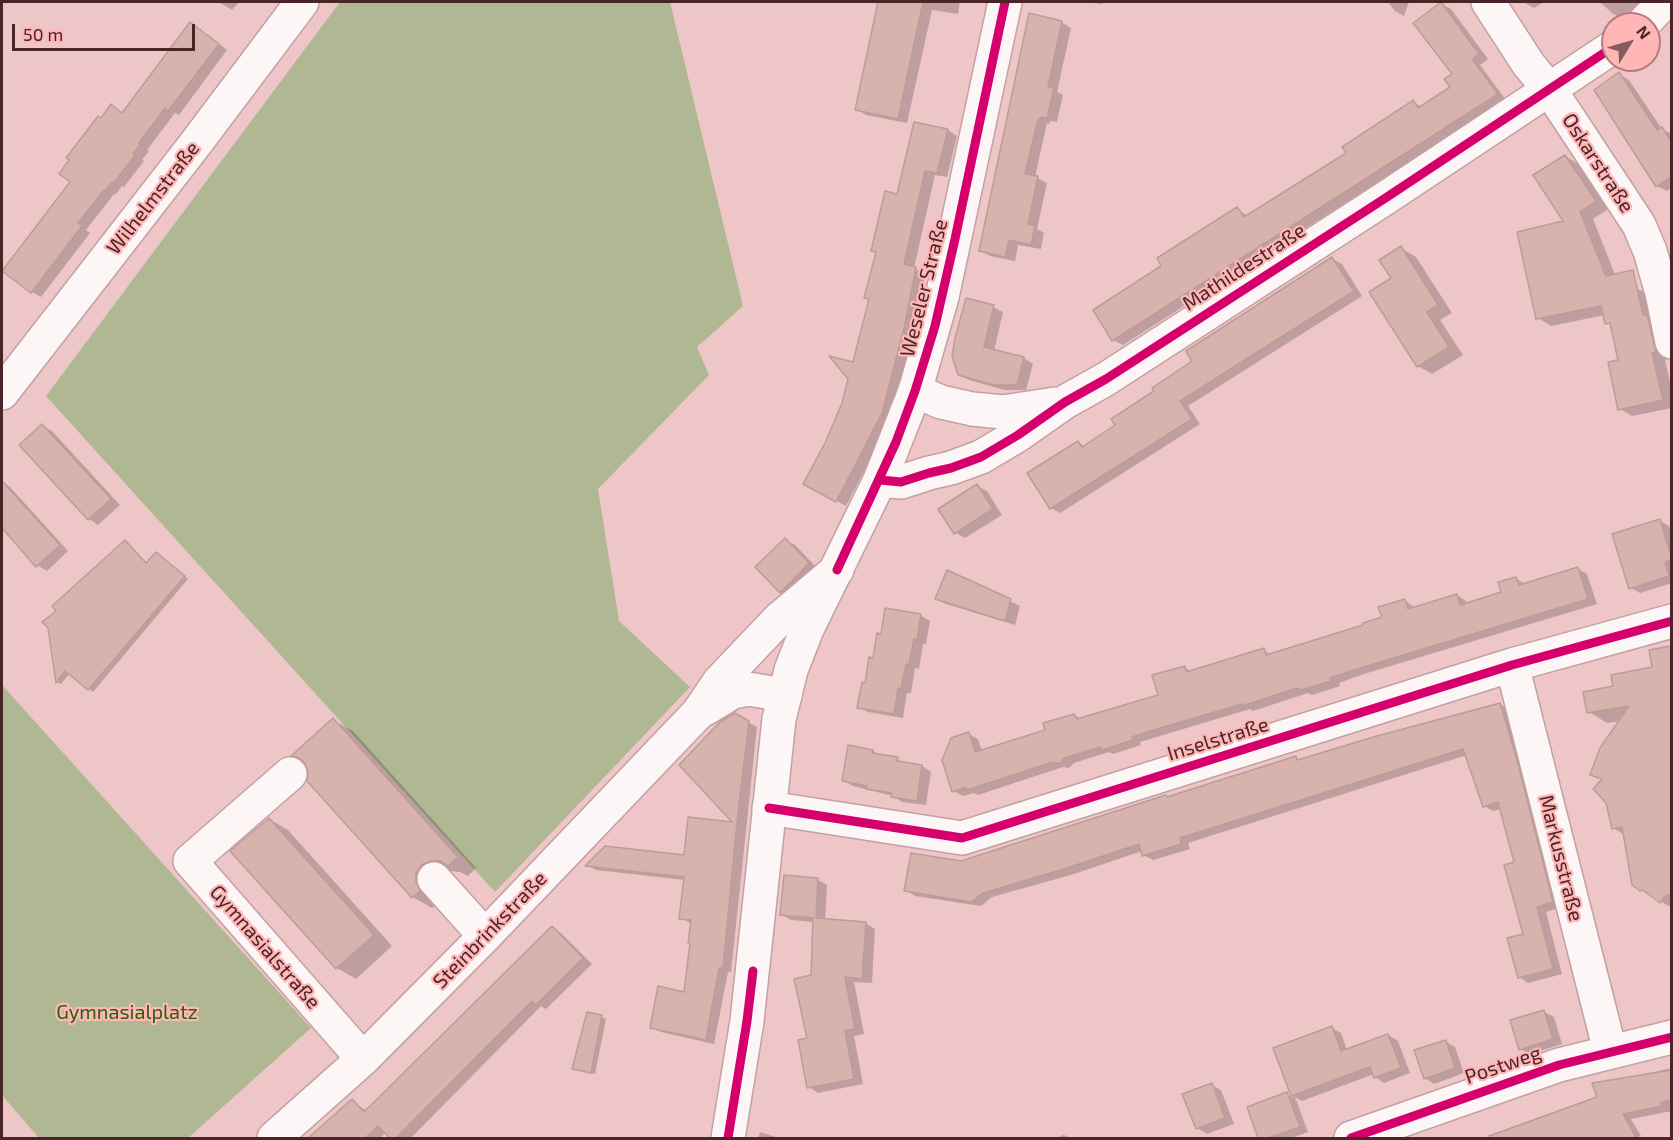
<!DOCTYPE html>
<html>
<head>
<meta charset="utf-8">
<style>
	body { margin:0 }
	#map { position:relative; width:1673px; height:1140px; overflow:hidden; background:#eec6c7; font-family:"Exo 2",sans-serif }
	canvas { display:block }
	.frame { position:absolute; inset:0; border:3px solid #492527; pointer-events:none }
	.north { position:absolute; left:1601px; top:12px; width:60px; height:60px; box-sizing:border-box; background:#feb6b7; border:2px solid #b67c7d; border-radius:50%; rotate:53deg; font-size:16px; font-weight:700; line-height:24px; text-align:center; color:#492527 }
	.north::after { content:''; display:block; margin:auto; width:21px; height:27px; background:#835d5f; clip-path:polygon(50% 0,100% 100%,50% 72%,0 100%) }
	.scale { position:absolute; left:12px; top:24px; width:183px; height:27px; box-sizing:border-box; border:3px solid #492527; border-top:0; padding-left:8px; font-size:18px; line-height:21px; white-space:nowrap; color:#492527; -webkit-text-stroke:4px #feb6b7; paint-order:stroke }
</style>
</head>
<body>
<div id="map">
<canvas width="1673" height="1140"></canvas>
<div class="frame"></div>
<div class="north">N</div>
<div class="scale">50 m</div>
</div>
<script>
const g = document.querySelector('canvas').getContext('2d');
g.lineJoin = 'round';
function paint(path, color) {
  g.fillStyle = color;
  g.fill(path, 'evenodd');
}
function poly(rows) {
  const path = new Path2D();
  for (const r of rows) {
    path.moveTo(r[0], r[1]);
    for (let i = 2; i < r.length; i += 2) path.lineTo(r[i], r[i + 1]);
  }
  return path;
}
function trace(path, color, width, dash) {
  g.strokeStyle = color;
  g.lineWidth = width;
  g.lineCap = dash ? 'butt' : 'round';
  g.setLineDash(dash || []);
  g.stroke(path);
}
function write(font, color, halo, rows, align = 'center') {
  g.font = font + ' "Exo 2",sans-serif';
  g.lineWidth = 4.5;
  g.setLineDash([]);
  g.textBaseline = 'middle';
  g.strokeStyle = halo;
  g.fillStyle = color;
  for (const [text, x, y, turn = 0] of rows) {
    g.save();
    g.translate(x, y);
    g.rotate((+turn || 0) * Math.PI / 180);
    g.textAlign = isNaN(turn) ? turn : align;
    if (halo) g.strokeText(text, 0, 0);
    g.fillText(text, 0, 0);
    g.restore();
  }
}
paint(poly([
	[340,2,670,2,743,306,697,347,709,375,598,489,619,621,690,687,495,892,46,396],
	[2,685,311,1028,188,1138,39,1138,2,1095]
]), '#afb793');
paint(poly([
	[219,2,239,2,232,10],
	[880,2,905,3,906,2,960,2,958,14,932,10,907,123,866,115,856,109],
	[1087,2,1102,2,1102,4],
	[1388,2,1409,2,1404,16,1395,11],
	[1523,2,1544,2,1534,8],
	[1600,2,1648,2,1622,19,1612,13],
	[1441,4,1451,9,1488,59,1480,65,1506,100,1123,345,1113,340,1163,266,1237,209,1248,216,1348,153,1413,102,1422,107,1452,88,1454,74],
	[1061,22,1071,28,1057,92,1063,95,1057,122,1050,121,1050,124,1047,123,1035,177,1047,183,1037,229,1044,233,1041,249,1018,245,1015,261,990,256,980,250],
	[200,29,227,50,179,115,175,113,147,150,149,151,142,160,144,161,124,187,122,186,115,195,114,194,86,230,90,233,41,297,32,292,4,271,72,182,102,119,111,106,123,114],
	[1619,74,1629,80,1662,129,1672,134,1672,193,1670,189,1667,191,1657,186],
	[916,124,948,130,957,136,947,177,935,175,914,268,925,274,914,330,891,418,846,506,805,483,826,444,844,403,870,300,866,297,898,195],
	[1565,156,1578,164,1608,209,1593,219,1621,290,1636,288,1649,295,1660,324,1668,359,1665,360,1672,391,1672,408,1632,416,1620,409,1619,361,1612,326,1607,323,1605,315,1551,326,1538,318,1566,222],
	[1401,248,1416,257,1452,313,1440,320,1463,355,1432,374,1418,366,1393,278],
	[1332,259,1342,264,1362,296,1188,406,1200,424,1060,513,1051,508,1078,442,1085,447,1117,425,1194,362],
	[993,307,1003,312,994,351,1024,358,1033,364,1026,390,1005,390,969,380,959,374],
	[42,426,52,431,120,505,98,525,89,519,21,445],
	[2,482,9,486,68,551,47,571,37,565,2,526],
	[977,486,987,491,1002,515,965,538,956,533,940,509],
	[1660,521,1669,526,1672,533,1672,583,1640,593,1631,588],
	[785,540,795,545,818,569,790,597,781,591],
	[125,541,148,564,160,556,188,579,93,692,70,673,61,684,57,682,50,628,58,611],
	[1578,569,1587,574,1597,604,1364,674,1339,683,1340,686,1312,695,1308,693,1253,711,1250,709,1140,742,1141,745,1113,754,1109,752,1074,763,1069,768,1063,767,978,795,974,793,963,796,954,791,969,734,978,739,982,751,1047,731,1074,715,1081,719,1160,696,1184,667,1192,672,1263,650,1272,655,1365,626,1384,618,1404,600,1415,608,1457,595,1466,601,1467,604,1503,594,1516,579,1526,584],
	[948,572,1020,606,1015,625,946,604,937,599],
	[887,610,921,616,930,621,926,644,923,644,919,669,915,668,911,693,907,693,903,718,868,712,859,707,882,636],
	[1672,648,1672,908,1641,890,1625,835,1613,828,1603,781,1592,774,1621,721,1607,723,1589,712,1615,688,1654,668,1651,652],
	[1500,704,1509,710,1562,907,1546,912,1562,974,1528,983,1519,977,1524,935,1516,863,1501,809,1493,811,1484,806,1467,755,1188,843,1190,849,1153,860,1143,855,1142,851,1074,874,992,897,981,906,915,896,906,890,961,863,1296,758,1300,760],
	[735,715,757,727,731,972,728,972,714,1044,661,1032,652,1027,685,994,692,943,692,924,681,918,685,880,596,870,588,866,686,857,736,823],
	[333,720,353,731,476,868,468,876,460,872,451,871,440,876,438,903,432,908,413,897,309,781,310,771,306,763,294,756],
	[849,747,873,751,882,756,922,766,931,772,926,805,902,802,893,796,853,786,843,780],
	[269,819,288,830,392,946,356,979,337,968],
	[818,880,827,885,825,920,865,923,875,929,872,983,854,982,864,1034,854,1036,863,1084,818,1093,809,1087,808,1039,814,922,791,920,781,914],
	[552,928,561,933,592,964,546,1009,541,1006,411,1138,392,1138,386,1132,380,1138,310,1138,352,1101,367,1111],
	[1544,1012,1554,1017,1562,1044,1530,1054,1520,1049],
	[602,1017,606,1019,595,1074,578,1070,574,1068],
	[1332,1028,1341,1033,1347,1050,1388,1035,1398,1041,1410,1073,1384,1083,1375,1077,1374,1074,1302,1101,1295,1097,1308,1132,1291,1138,1259,1138,1249,1107,1287,1094,1293,1098,1275,1049],
	[1445,1041,1455,1047,1464,1073,1434,1084,1425,1078],
	[1672,1068,1672,1111,1631,1119,1641,1136,1635,1138,1485,1138,1599,1098,1594,1085],
	[1211,1085,1221,1090,1234,1124,1207,1134,1197,1128],
	[760,1132,779,1138,758,1138],
	[1064,1135,1070,1138,1055,1138]
]), '#0003');
const building = poly([
	[878,2,923,2,898,119,855,110,878,2],
	[1441,2,1479,54,1472,59,1498,94,1112,341,1093,310,1161,266,1157,258,1237,207,1244,217,1346,153,1342,147,1403,107,1413,100,1418,108,1450,87,1444,79,1452,74,1413,23,1441,2],
	[1029,13,1062,21,1048,87,1054,88,1047,118,1041,117,1041,119,1038,119,1025,174,1038,176,1028,224,1035,226,1031,245,1009,240,1005,257,979,251,1029,13],
	[190,22,219,44,168,111,165,108,139,143,140,145,133,154,135,155,114,183,112,182,105,191,104,190,78,223,82,226,31,293,2,271,70,182,59,174,69,160,66,158,98,116,101,118,111,104,122,113,190,22],
	[1619,72,1657,130,1662,127,1671,141,1671,177,1656,187,1594,90,1619,72],
	[914,122,948,129,937,173,925,171,904,264,916,267,905,324,882,413,836,502,803,484,825,443,842,403,848,379,829,356,853,362,869,299,864,298,876,252,871,251,885,191,897,194,914,122],
	[1565,155,1596,201,1580,212,1606,276,1633,270,1643,315,1647,315,1656,352,1652,353,1663,400,1618,410,1608,362,1618,360,1610,323,1605,324,1601,306,1536,319,1517,232,1563,221,1533,175,1565,155],
	[1401,246,1438,305,1427,312,1449,347,1417,367,1369,292,1391,278,1379,260,1401,246],
	[1332,257,1354,291,1180,401,1192,419,1050,509,1027,473,1078,441,1082,447,1115,425,1111,419,1154,391,1152,388,1192,361,1186,351,1332,257],
	[966,298,994,305,984,347,1024,357,1017,385,994,385,958,375,952,356,955,338,966,298],
	[42,424,111,499,88,520,19,445,42,424],
	[2,481,60,545,36,567,2,528,2,481],
	[977,484,993,509,954,534,938,509,977,484],
	[1660,519,1671,556,1671,560,1665,562,1669,576,1629,589,1612,534,1660,519],
	[785,538,809,563,780,593,755,567,785,538],
	[125,540,146,563,156,552,185,576,88,690,65,671,56,683,48,628,42,622,56,611,52,606,125,540],
	[1578,567,1588,599,1354,670,1330,678,1331,681,1301,690,1297,688,1242,706,1242,704,1150,731,1132,737,1133,740,1102,750,1101,747,1064,758,1060,764,1053,762,967,790,966,787,952,792,942,760,951,738,969,732,975,752,1045,730,1043,723,1074,714,1077,719,1158,695,1152,675,1185,666,1186,672,1264,648,1266,655,1363,625,1363,623,1382,617,1378,607,1405,599,1408,609,1457,594,1460,605,1501,592,1498,582,1516,577,1519,585,1578,567],
	[947,570,1011,599,1005,621,935,599,947,570],
	[885,608,921,614,917,640,914,639,909,664,906,664,901,689,898,688,894,714,857,708,862,682,865,683,869,657,873,658,877,633,881,634,885,608],
	[1671,646,1671,894,1665,896,1660,903,1643,890,1640,891,1632,885,1622,827,1612,829,1606,803,1593,789,1602,779,1590,775,1600,748,1629,706,1587,713,1583,692,1613,686,1611,675,1652,667,1649,650,1671,646],
	[1500,703,1517,760,1553,902,1537,907,1553,969,1518,978,1507,938,1523,934,1504,865,1514,862,1498,802,1483,807,1463,749,1180,838,1181,844,1142,856,1139,844,1064,869,983,893,971,902,904,891,911,853,961,861,1166,795,1167,797,1296,756,1297,760,1377,736,1500,703],
	[735,713,749,721,737,822,723,968,719,968,706,1040,650,1028,658,986,684,992,690,943,688,943,691,920,679,919,684,877,585,866,605,846,684,855,688,817,732,822,679,765,720,722,735,713],
	[333,718,458,857,448,866,440,861,431,861,421,865,416,874,416,882,420,891,412,898,307,781,308,771,304,762,297,757,291,756,333,718],
	[848,745,873,750,872,753,898,757,897,761,922,765,917,801,891,797,892,793,866,789,867,786,842,781,848,745],
	[269,818,374,935,336,969,230,851,269,818],
	[784,875,818,878,816,918,866,922,862,979,845,977,855,1029,845,1031,854,1079,807,1088,798,1040,807,1038,794,979,811,975,813,918,780,915,784,875],
	[552,926,583,958,536,1005,532,1001,396,1138,390,1138,378,1126,365,1138,308,1138,352,1099,364,1112,552,926],
	[1544,1010,1553,1039,1519,1050,1510,1020,1544,1010],
	[587,1012,602,1015,591,1073,572,1069,587,1012],
	[1332,1026,1341,1051,1388,1034,1401,1068,1374,1078,1370,1067,1291,1096,1273,1048,1332,1026],
	[1446,1040,1455,1068,1424,1079,1414,1050,1446,1040],
	[1671,1070,1671,1100,1661,1102,1662,1106,1623,1114,1636,1138,1490,1138,1489,1136,1597,1097,1592,1083,1671,1070],
	[1212,1083,1225,1118,1196,1129,1182,1094,1212,1083],
	[1287,1092,1300,1127,1268,1138,1258,1138,1247,1107,1287,1092]
]);
paint(building, '#d8b3ad');
trace(building, '#bc9c98', 1.5);
const minor = poly([
	[1488,2,1529,65,1550,90,1639,225,1650,251,1662,293,1672,342],
	[1643,24,1664,2],
	[915,391,941,402,972,409,1003,412,1055,404],
	[2,393,196,143,302,2],
	[880,480,901,482,929,473,951,468,981,457,1018,435,1065,402,1106,379,1384,199,1613,47],
	[1512,665,1610,1051],
	[705,709,733,692,748,689,785,695],
	[290,774,190,861,363,1059],
	[769,808,962,838,1512,665,1672,621],
	[434,879,485,936],
	[274,1138,363,1059,485,936,698,713,719,682,780,618,837,570]
]);
const major = poly([
	[728,1138,747,1021,779,719,785,695,791,670,807,629,880,480,915,391,942,297,1005,2],
	[1351,1138,1559,1065,1672,1037]
]);
trace(minor, '#c3a1a2', 36);
trace(major, '#c3a1a2', 36);
trace(minor, '#fcf6f7', 33);
trace(major, '#fcf6f7', 33);
trace(poly([
	[880,480,901,482,929,473,951,468,981,457,1018,435,1065,402,1106,379,1384,199,1613,47],
	[837,570,896,442,915,391,935,326,955,239,1005,2],
	[769,808,962,838,1512,665,1672,621],
	[728,1138,747,1021,753,971],
	[1351,1138,1559,1065,1672,1037]
]), '#d6006c', 9);
write('20px', '#492527', '#feb6b7', [
	["Oskarstraße",1598,163,57],
	["Wilhelmstraße",153,198,-52],
	["Mathildestraße",1244,267,-33],
	["Weseler Straße",924,288,-76],
	["Inselstraße",1218,739,-17],
	["Markusstraße",1561,858,76],
	["Steinbrinkstraße",490,930,-46],
	["Gymnasialstraße",265,947,49],
	["Postweg",1503,1065,-19]
]);
write('20px', '#276005', '#feb6b7', [
	["Gymnasialplatz",127,1012]
]);
</script>
</body>
</html>
